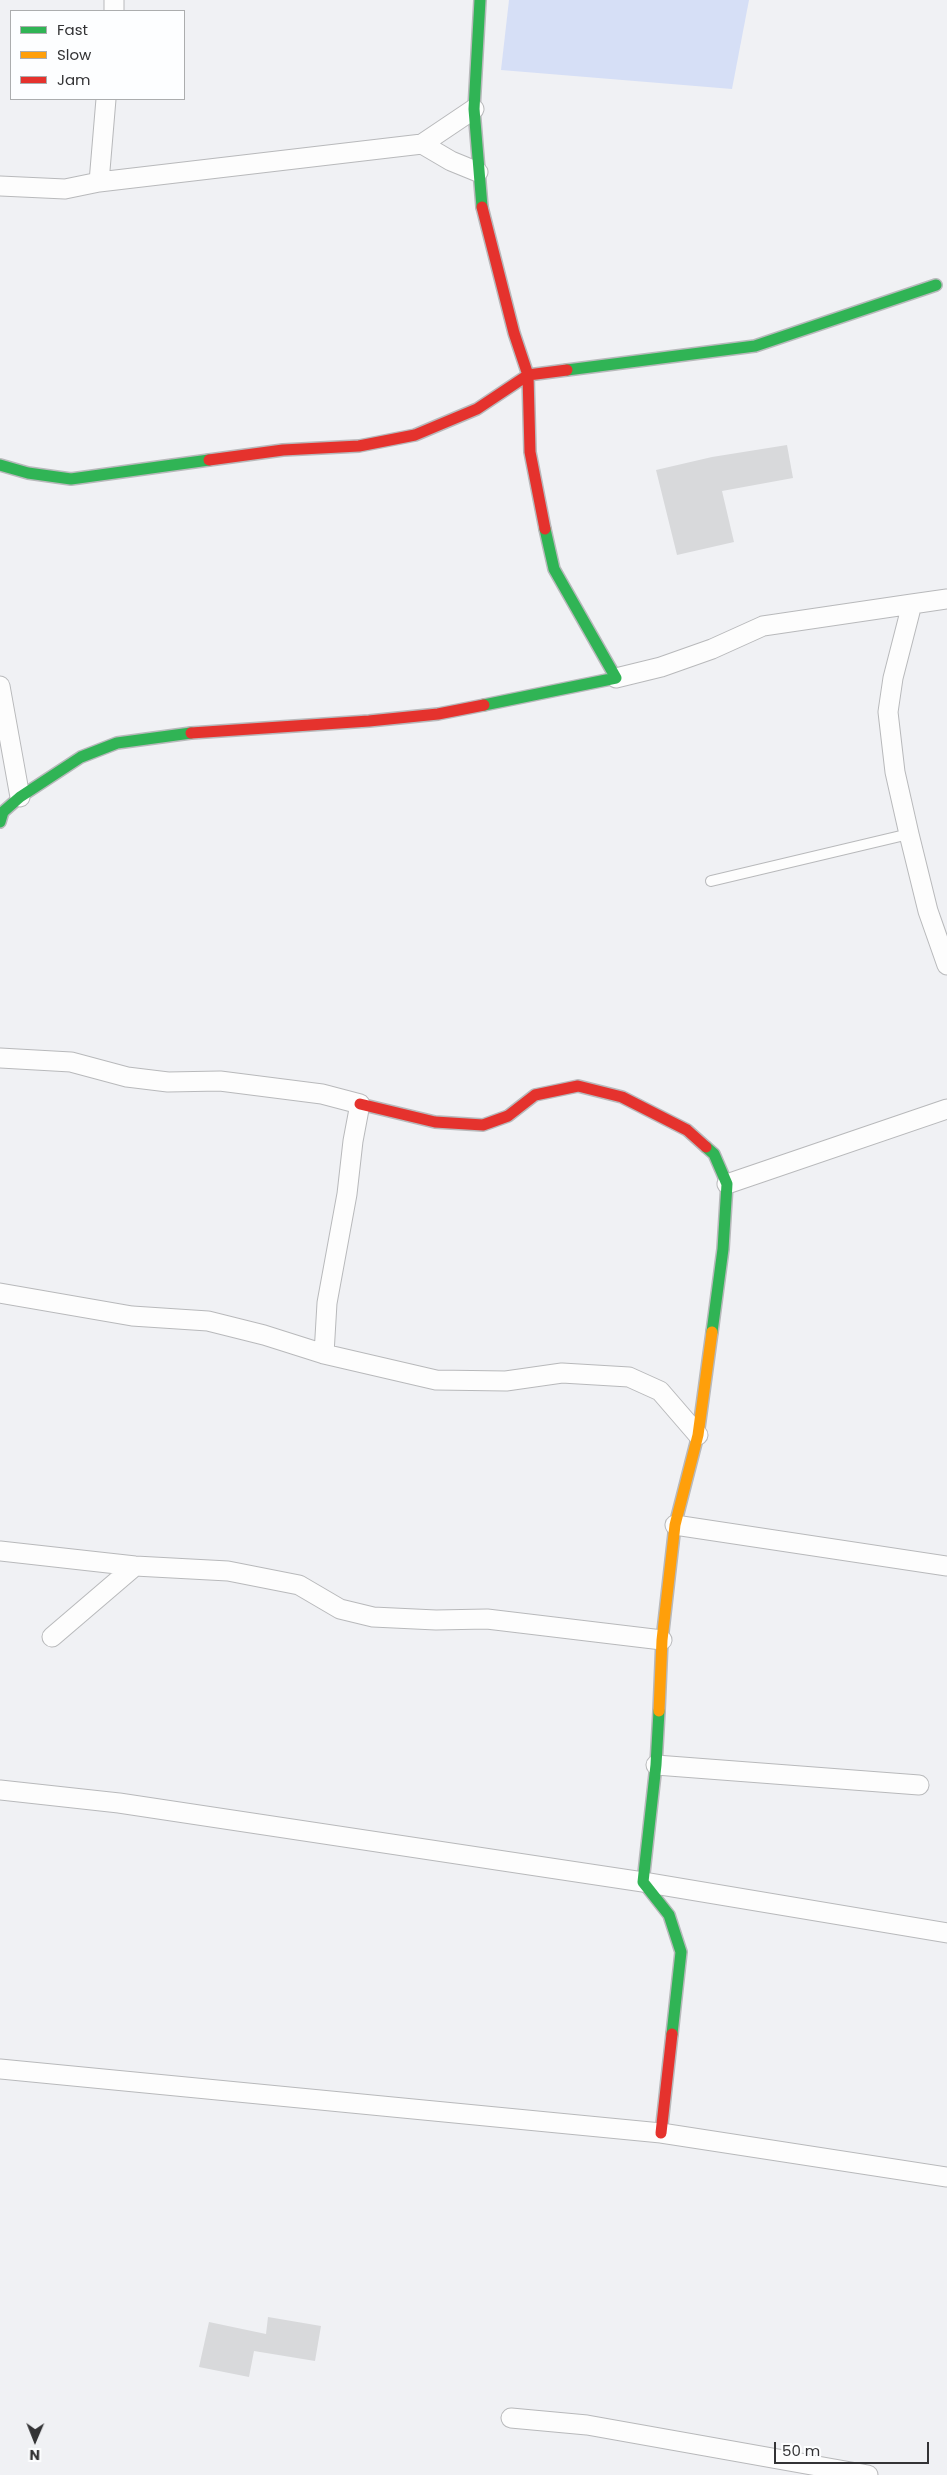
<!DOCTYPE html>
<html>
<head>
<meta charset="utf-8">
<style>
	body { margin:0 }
	#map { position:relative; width:947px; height:2475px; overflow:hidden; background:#f0f1f4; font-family:Poppins,sans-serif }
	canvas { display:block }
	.legend { position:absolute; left:10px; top:10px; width:175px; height:90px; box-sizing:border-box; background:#fdfeff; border:1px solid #acadae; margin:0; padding:6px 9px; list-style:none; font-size:15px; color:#333335 }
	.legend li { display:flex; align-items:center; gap:10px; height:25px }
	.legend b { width:25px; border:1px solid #acadae }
	.north { position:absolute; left:10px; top:2415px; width:50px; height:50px; -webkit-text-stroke:4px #fdfeff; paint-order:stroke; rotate:181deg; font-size:14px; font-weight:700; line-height:20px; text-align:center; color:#333335 }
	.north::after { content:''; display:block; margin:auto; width:18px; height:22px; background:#333335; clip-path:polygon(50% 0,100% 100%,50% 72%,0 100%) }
	.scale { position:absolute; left:774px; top:2442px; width:155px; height:22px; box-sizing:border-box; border:2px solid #333335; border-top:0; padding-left:6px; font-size:15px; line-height:18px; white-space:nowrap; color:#333335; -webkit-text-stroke:4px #fdfeff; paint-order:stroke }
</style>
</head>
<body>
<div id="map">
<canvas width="947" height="2475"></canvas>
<ul class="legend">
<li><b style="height:6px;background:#30b455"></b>Fast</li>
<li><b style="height:6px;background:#ff9f0a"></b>Slow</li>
<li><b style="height:6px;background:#e5322d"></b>Jam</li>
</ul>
<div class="north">N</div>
<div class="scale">50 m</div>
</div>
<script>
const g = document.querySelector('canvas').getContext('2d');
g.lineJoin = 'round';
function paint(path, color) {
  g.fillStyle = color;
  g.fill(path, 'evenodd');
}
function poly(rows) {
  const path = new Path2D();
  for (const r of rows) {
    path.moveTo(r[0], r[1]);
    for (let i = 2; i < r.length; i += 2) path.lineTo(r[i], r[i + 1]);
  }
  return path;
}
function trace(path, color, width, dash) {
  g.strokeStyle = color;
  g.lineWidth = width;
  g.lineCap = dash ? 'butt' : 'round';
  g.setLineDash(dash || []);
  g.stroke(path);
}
paint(poly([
	[509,0,749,0,732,89,501,70]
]), '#d6dff6');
paint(poly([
	[787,445,793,478,722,491,734,542,677,555,656,470,712,457],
	[268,2317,321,2326,315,2361,254,2351,249,2377,199,2367,209,2322,266,2334]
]), '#d8d9db');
const lane = poly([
	[711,881,909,834]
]);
const street = poly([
	[114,11,114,0],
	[422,144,451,161,478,172],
	[99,182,106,99],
	[0,186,65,189,99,182,422,144,474,109],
	[912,604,947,599],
	[616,678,661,667,712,649,763,626,912,604,893,678,888,712,895,772,909,834,928,911,947,965],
	[0,686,20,797],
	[0,1058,71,1062,127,1077,168,1082,220,1081,322,1094,360,1104,353,1141,347,1194,327,1303,324,1354],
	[727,1184,947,1109],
	[0,1293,132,1316,208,1321,264,1335,324,1354,436,1380,506,1381,562,1373,629,1377,660,1391,698,1435],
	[675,1525,947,1566],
	[0,1551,135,1566,228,1571,299,1585,340,1609,373,1617,436,1620,487,1619,662,1640],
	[52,1637,135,1566],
	[656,1765,919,1785],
	[0,1790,119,1803,643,1882,947,1933],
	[0,2069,661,2133,947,2177],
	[511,2418,587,2425,868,2475]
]);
const fast = poly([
	[480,0,474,109,482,207],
	[567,370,755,346,936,285],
	[0,465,28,473,71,479,209,460],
	[484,705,616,678,554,569,545,529],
	[0,822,3,812,20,797,81,757,117,743,191,733],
	[706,1147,714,1154,727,1184,723,1249,712,1332],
	[659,1711,656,1765,643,1882,669,1915,681,1952,672,2034]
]);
const slow = poly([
	[659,1711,662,1640,675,1525,698,1435,712,1332]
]);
const jam = poly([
	[482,207,514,333,528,375,530,452,545,529],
	[209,460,283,450,359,446,415,435,477,409,528,375,567,370],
	[191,733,369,721,438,714,484,705],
	[360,1104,435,1122,483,1125,508,1116,535,1095,578,1086,622,1097,687,1130,706,1147],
	[661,2133,672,2034]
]);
trace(lane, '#b8b9bb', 12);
trace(street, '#b8b9bb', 21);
trace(fast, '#b8b9bb', 14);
trace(slow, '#b8b9bb', 14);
trace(jam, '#b8b9bb', 14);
trace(lane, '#fdfdfd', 10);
trace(street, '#fdfdfd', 19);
trace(fast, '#30b455', 11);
trace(slow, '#ff9f0a', 11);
trace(jam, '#e5322d', 11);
</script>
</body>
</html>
